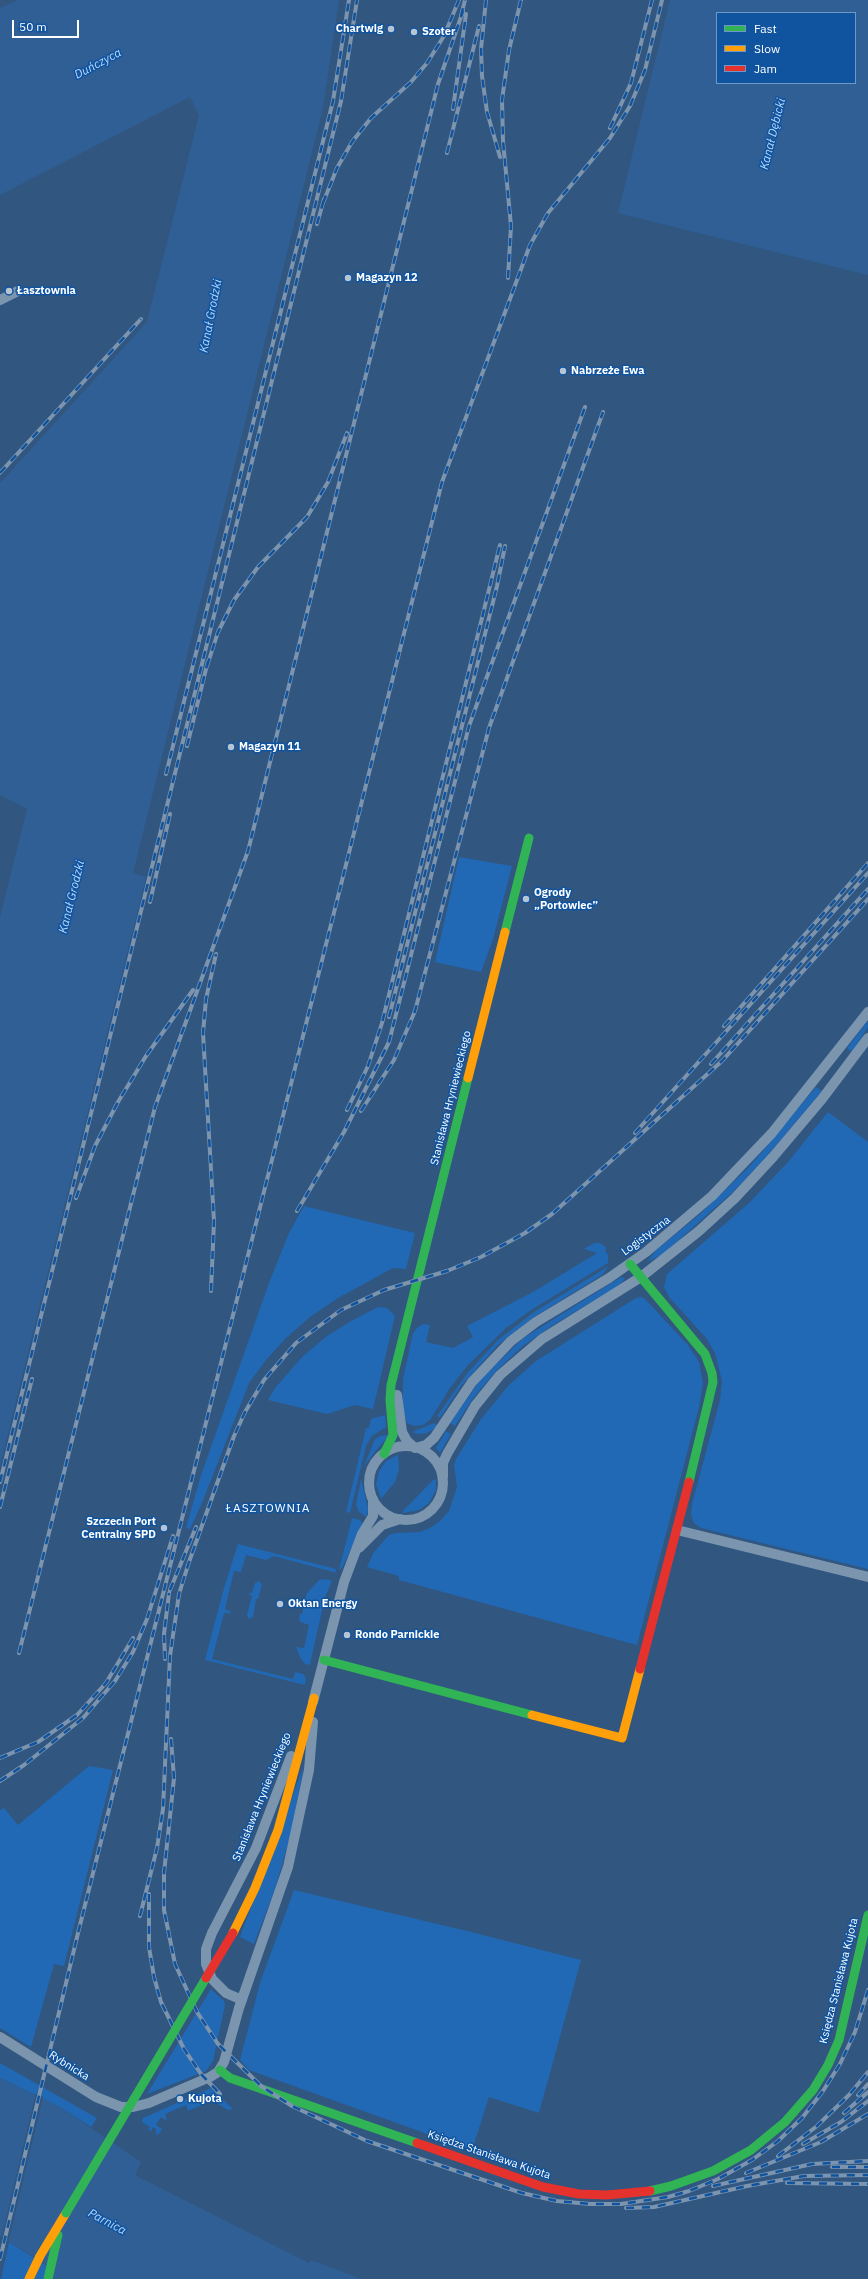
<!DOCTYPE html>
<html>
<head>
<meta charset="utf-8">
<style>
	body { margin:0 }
	#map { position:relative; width:868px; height:2279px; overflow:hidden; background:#31567f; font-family:"IBM Plex Sans",sans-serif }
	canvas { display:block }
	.legend { position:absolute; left:716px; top:12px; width:140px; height:72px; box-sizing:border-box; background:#1054a0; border:1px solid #7098c6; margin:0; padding:5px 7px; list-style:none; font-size:12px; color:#fff }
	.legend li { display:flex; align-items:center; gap:8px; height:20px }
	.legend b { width:20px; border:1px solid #7098c6 }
	.scale { position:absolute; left:12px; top:20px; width:67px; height:18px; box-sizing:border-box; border:2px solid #fff; border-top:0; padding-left:5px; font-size:12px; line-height:14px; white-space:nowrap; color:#fff; -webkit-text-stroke:3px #1054a0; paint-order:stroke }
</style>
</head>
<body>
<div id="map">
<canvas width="868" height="2279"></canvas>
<ul class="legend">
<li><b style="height:5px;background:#30b455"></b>Fast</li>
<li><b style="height:5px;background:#ff9f0a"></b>Slow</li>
<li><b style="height:5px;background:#e5322d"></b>Jam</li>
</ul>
<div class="scale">50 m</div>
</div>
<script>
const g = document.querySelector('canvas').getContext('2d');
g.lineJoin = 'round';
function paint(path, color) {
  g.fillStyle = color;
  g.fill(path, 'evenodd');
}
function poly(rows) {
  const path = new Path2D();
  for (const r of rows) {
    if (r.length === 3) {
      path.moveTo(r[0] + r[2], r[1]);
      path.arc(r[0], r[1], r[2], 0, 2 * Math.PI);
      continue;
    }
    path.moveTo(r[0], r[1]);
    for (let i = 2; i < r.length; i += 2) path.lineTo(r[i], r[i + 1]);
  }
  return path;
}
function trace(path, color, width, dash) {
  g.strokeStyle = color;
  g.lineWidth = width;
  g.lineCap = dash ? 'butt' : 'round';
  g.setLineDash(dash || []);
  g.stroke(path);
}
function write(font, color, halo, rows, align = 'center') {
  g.font = font + ' "IBM Plex Sans",sans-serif';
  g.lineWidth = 3;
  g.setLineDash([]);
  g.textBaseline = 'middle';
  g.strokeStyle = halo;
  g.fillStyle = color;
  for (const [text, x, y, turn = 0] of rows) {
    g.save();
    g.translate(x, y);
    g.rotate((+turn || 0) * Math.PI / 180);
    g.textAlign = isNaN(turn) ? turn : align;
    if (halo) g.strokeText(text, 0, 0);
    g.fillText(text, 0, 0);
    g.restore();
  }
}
paint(poly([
	[459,857,512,866,493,939,481,972,435,962],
	[868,1021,868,1027,852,1052,847,1048],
	[816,1087,822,1091,767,1156,734,1191,662,1255,647,1262,656,1250,700,1214,749,1167],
	[828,1112,868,1142,868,1569,701,1528,694,1523,691,1515,692,1504,720,1400,722,1381,715,1353,707,1339,669,1297,664,1287,667,1274,749,1203,788,1162],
	[304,1206,415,1233,406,1269,393,1268,338,1298,310,1317,285,1339,266,1360,249,1383,202,1503,190,1529,186,1528,200,1478,269,1283,289,1233],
	[594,1243,600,1243,607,1248,605,1250,608,1255,608,1263,531,1310,506,1328,468,1365,450,1388,430,1420,423,1425,414,1426,407,1423,403,1410,403,1379,413,1333,418,1327,424,1324,430,1325,426,1342,453,1348,473,1337,467,1326,533,1292,597,1253,584,1249],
	[609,1266,602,1275,534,1317,498,1345,461,1386,440,1418,437,1416,468,1372,498,1340,534,1312],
	[621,1277,624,1278,624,1280,618,1286,553,1325,523,1346,497,1370,474,1397,455,1426,450,1423,481,1379,522,1339],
	[641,1297,645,1299,688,1345,699,1362,703,1383,699,1407,637,1645,399,1580,399,1576,367,1567,374,1552,389,1535,395,1533,420,1532,430,1528,440,1521,449,1511,457,1487,454,1465,456,1459,481,1419,509,1385,536,1361,636,1298],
	[378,1307,387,1308,395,1316,373,1409,355,1405,327,1414,268,1400,275,1388,302,1357,327,1336,351,1321],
	[385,1415,386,1427,372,1436,366,1446,350,1513,346,1512,366,1428,369,1428,371,1419],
	[434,1423,437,1425,434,1429,427,1433,418,1434,412,1432],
	[446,1431,451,1434,440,1453,436,1448],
	[389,1435,374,1453,364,1466,375,1439,380,1436],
	[398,1455,399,1469,395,1482,381,1499,376,1484,379,1471,386,1461],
	[361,1479,368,1508,367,1517,359,1512,356,1505],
	[434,1479,436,1481,436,1490,429,1503,419,1510,403,1513,403,1511],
	[352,1518,360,1520,363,1524,342,1568,339,1570],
	[238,1544,336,1569,336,1572,333,1572,274,1556,266,1560,246,1555,241,1572,234,1571,225,1609,230,1611,231,1613,224,1613,212,1659,293,1679,295,1672,303,1674,306,1678,305,1685,205,1660,224,1588],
	[326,1579,332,1581,325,1597,310,1664,306,1665,301,1659,296,1647,304,1648,309,1625,300,1622,299,1618,300,1614,302,1614,304,1606,303,1605,307,1593,319,1580],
	[259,1581,262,1585,258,1599,256,1599,253,1617,249,1619,247,1615,252,1596,248,1593,252,1593,255,1583],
	[304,1765,291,1833,275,1889,254,1944,240,1937],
	[89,1766,113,1770,64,1966,54,1964,31,2047,0,2028,0,1810,4,1808,18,1825],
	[294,1890,467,1931,581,1960,539,2113,489,2097,472,2150,249,2070,240,2060,260,1983],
	[211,1989,224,2001,225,2005,213,2061,206,2071,147,2094],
	[0,2063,97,2118,91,2127,60,2107,0,2078],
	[211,2088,233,2109,228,2110,218,2104,216,2099,188,2111,186,2105,165,2114,167,2121,161,2117,156,2125,162,2129,158,2135,156,2134,156,2129,153,2127,151,2131,148,2130,150,2127,142,2122,143,2118],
	[9,2242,50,2268,45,2279,1,2279]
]), '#2169b5');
paint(poly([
	[18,0,339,0,323,108,133,873,146,877,0,1466,0,917,27,809,0,795,0,483,147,322,199,115,190,97,0,195,0,8],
	[670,0,868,0,868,275,618,213],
	[717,13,855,13,855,83,717,83],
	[0,2078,60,2107,141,2162,135,2175,309,2263,311,2260,362,2279,45,2279,50,2267,0,2236]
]), '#305f96');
paint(poly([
	[36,2093,43,2097,8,2244,1,2239]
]), '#31567f');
trace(poly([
	[0,300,18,291],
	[397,1395,402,1432,407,1441,415,1448],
	[406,1483,37],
	[415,1448,426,1445,434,1438,472,1382,511,1341,536,1322,609,1278,646,1252,712,1196,772,1133,868,1012],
	[443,1477,443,1463,447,1454,475,1406,500,1375,542,1339,641,1277,699,1231,735,1198,773,1157,822,1099,868,1038],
	[677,1530,868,1577],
	[359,1548,382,1525,400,1519],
	[313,1702,344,1582,362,1534,373,1516,373,1499],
	[242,2000,226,1993,212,1979,206,1964,206,1949,212,1933,256,1848,291,1756],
	[0,2037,96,2097,121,2107,133,2107,149,2103,210,2077,218,2072,224,2062,239,2008,288,1867,309,1770,313,1722]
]), '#7c95af', 10);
trace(poly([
	[505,932,529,838],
	[630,1264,705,1354,712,1373,713,1382,689,1482],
	[384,1454,393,1435,390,1400,391,1385,468,1078],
	[324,1660,532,1715],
	[220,2070,230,2078,417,2143],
	[650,2191,671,2186,713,2171,751,2150,785,2122,813,2090,828,2065,839,2040,868,1915],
	[48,2279,58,2235]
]), '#30b455', 9);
trace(poly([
	[468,1078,505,932],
	[532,1715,622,1738,640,1669],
	[233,1933,255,1888,278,1830,314,1698],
	[29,2279,40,2256,66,2213]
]), '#ff9f0a', 9);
trace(poly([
	[640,1669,689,1482],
	[417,2143,543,2187,579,2194,607,2195,650,2191]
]), '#e5322d', 9);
const rail = poly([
	[486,0,481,49,482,76,487,112,500,157],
	[461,16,465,0],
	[453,109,466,14],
	[610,128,631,83,652,0],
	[447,153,479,26],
	[323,203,337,168,352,142,371,118,411,82,427,63,444,36,459,0],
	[317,224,324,199],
	[508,278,511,226,503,141,502,100,509,50,521,0],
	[0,473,141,319],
	[207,666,218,632,234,600,258,567,307,517,328,482,347,433],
	[187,746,208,661],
	[166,774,333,101,349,0],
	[150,902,170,814],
	[389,1017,497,586,505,546],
	[724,1026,868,863],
	[711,1064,868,889],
	[347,1110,368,1066,382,1023,500,545],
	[361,1111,394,1060,415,1011,489,728,603,412],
	[635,1133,868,873],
	[76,1198,95,1146,118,1102,146,1056,193,990],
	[297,1211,344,1132,389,1042,469,726,585,407],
	[211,1291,214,1221,203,1033,206,999,216,954],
	[0,1482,341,101,357,0],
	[0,1507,32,1379],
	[170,1590,196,1527],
	[19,1653,155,1107,248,851,438,84,463,11],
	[165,1659,164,1634,169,1593],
	[171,1739,174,1778,164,1873,164,1910,175,1964,197,2012,218,2044,261,2086,292,2106,367,2141,522,2193,557,2201,590,2204,621,2204,668,2197,689,2191,718,2179,752,2160,778,2141,802,2118,823,2091,840,2064,855,2032,868,1990],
	[0,1758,38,1742,77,1715,106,1683,133,1638],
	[0,1781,24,1765,83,1718,115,1681,133,1652,147,1619,173,1536],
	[149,1894,149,1947,154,1977,161,2002,184,2049,201,2074,220,2094],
	[140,1916,157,1848,163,1809,170,1656,179,1594,189,1562,234,1436,245,1412,264,1380,296,1343,341,1310,384,1290,447,1271,481,1257,525,1233,552,1214,722,1061,868,899],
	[858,2095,868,2084],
	[844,2113,868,2092],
	[803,2144,841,2122,868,2101],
	[778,2156,817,2126,849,2095,868,2072],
	[832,2167,868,2167],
	[746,2173,821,2142,868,2114],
	[787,2183,868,2184],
	[713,2186,812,2164,868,2161],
	[626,2208,654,2207,747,2186,804,2176,868,2175],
	[0,2259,78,1933,442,482,530,245,548,213,610,138,630,106,645,70,662,0]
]);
trace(rail, '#7c94ae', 4);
trace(rail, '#1054a0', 2.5, [8]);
trace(poly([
	[66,2213,206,1978]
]), '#30b455', 9);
trace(poly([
	[206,1978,233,1933]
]), '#e5322d', 9);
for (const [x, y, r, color] of [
	[391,29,4,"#b7c4d2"],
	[414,32,4,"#b7c4d2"],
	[348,278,4,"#b7c4d2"],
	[9,291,4,"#b7c4d2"],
	[563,371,4,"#b7c4d2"],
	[231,747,4,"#b7c4d2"],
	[526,899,4,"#b7c4d2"],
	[164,1528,4,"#b7c4d2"],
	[280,1604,4,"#b7c4d2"],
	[347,1635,4,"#b7c4d2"],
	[180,2099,4,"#b7c4d2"]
]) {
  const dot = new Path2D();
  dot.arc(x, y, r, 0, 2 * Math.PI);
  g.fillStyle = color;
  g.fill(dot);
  trace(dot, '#1054a0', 1.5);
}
write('bold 11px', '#fff', '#1054a0', [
	["Chartwig",383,29,"right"],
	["Szoter",422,32],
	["Magazyn 12",356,278],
	["Łasztownia",17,291],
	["Nabrzeże Ewa",571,371],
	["Magazyn 11",239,747],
	["Ogrody",534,893],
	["„Portowiec”",534,906],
	["Szczecin Port",156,1522,"right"],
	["Centralny SPD",156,1535,"right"],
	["Oktan Energy",288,1604],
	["Rondo Parnickie",355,1635],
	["Kujota",188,2099]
], 'left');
write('11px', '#fff', '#1054a0', [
	["Stanisława Hryniewieckiego",451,1098,-76],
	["Logistyczna",646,1236,-37],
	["Stanisława Hryniewieckiego",262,1797,-68],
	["Księdza Stanisława Kujota",839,1981,-76],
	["Rybnicka",69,2066,32],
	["Księdza Stanisława Kujota",489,2155,19]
]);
write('italic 12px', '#b5d8fc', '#1054a0', [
	["Duńczyca",98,64,-28],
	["Kanał Dębicki",773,134,-76],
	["Kanał Grodzki",211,316,-79],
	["Kanał Grodzki",72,897,-76],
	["Parnica",107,2222,28]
]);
g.letterSpacing = '1px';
write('12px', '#fff', '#1054a0', [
	["ŁASZTOWNIA",268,1509]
]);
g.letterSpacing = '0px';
</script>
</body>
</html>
